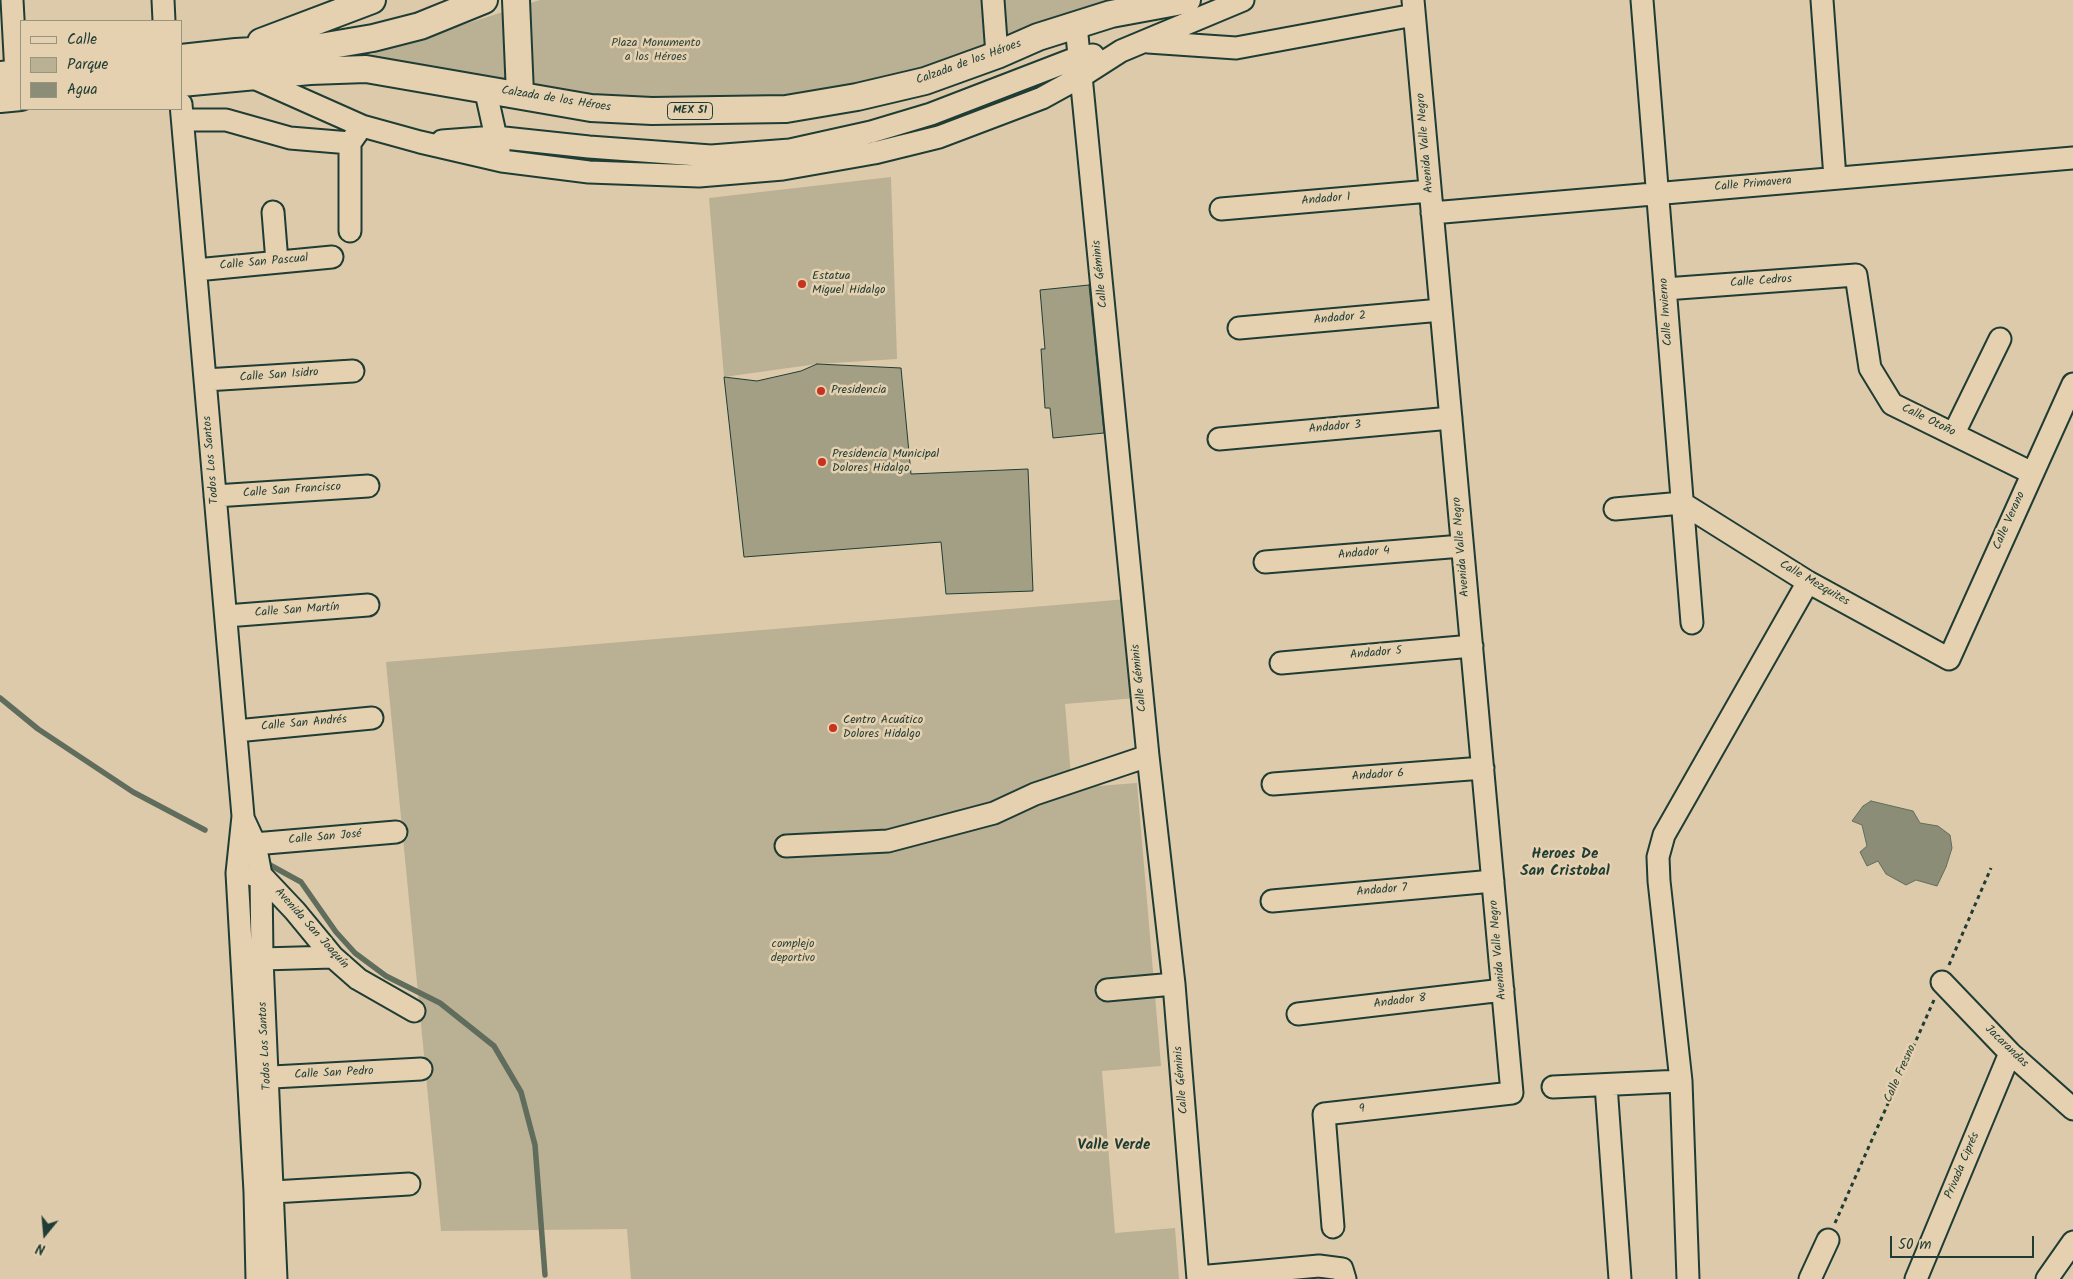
<!DOCTYPE html>
<html>
<head>
<meta charset="utf-8">
<style>
	body { margin:0 }
	#map { position:relative; width:2073px; height:1279px; overflow:hidden; background:#ddcaaa; font-family:Kalam,sans-serif }
	canvas { display:block }
	.legend { position:absolute; left:20px; top:20px; width:162px; height:90px; box-sizing:border-box; background:#e5d0af; border:1px solid #96957e; margin:0; padding:6px 9px; list-style:none; font-size:15px; color:#1f3d34 }
	.legend li { display:flex; align-items:center; gap:10px; height:25px }
	.legend b { width:25px; border:1px solid #96957e }
	.north { position:absolute; left:20px; top:1209px; width:50px; height:50px; -webkit-text-stroke:4px #e5d0af; paint-order:stroke; rotate:197deg; font-size:14px; font-weight:700; line-height:20px; text-align:center; color:#1f3d34 }
	.north::after { content:''; display:block; margin:auto; width:18px; height:22px; background:#1f3d34; clip-path:polygon(50% 0,100% 100%,50% 72%,0 100%) }
	.scale { position:absolute; left:1890px; top:1236px; width:144px; height:22px; box-sizing:border-box; border:2px solid #1f3d34; border-top:0; padding-left:6px; font-size:15px; line-height:18px; white-space:nowrap; color:#1f3d34; -webkit-text-stroke:4px #e5d0af; paint-order:stroke }
</style>
</head>
<body>
<div id="map">
<canvas width="2073" height="1279"></canvas>
<ul class="legend">
<li><b style="height:6px;background:#e5d0af"></b>Calle</li>
<li><b style="height:14px;background:#bab094"></b>Parque</li>
<li><b style="height:14px;background:#8b8d77"></b>Agua</li>
</ul>
<div class="north">N</div>
<div class="scale">50 m</div>
</div>
<script>
const g = document.querySelector('canvas').getContext('2d');
g.lineJoin = 'round';
function paint(path, color) {
  g.fillStyle = color;
  g.fill(path, 'evenodd');
}
function poly(rows) {
  const path = new Path2D();
  for (const r of rows) {
    path.moveTo(r[0], r[1]);
    for (let i = 2; i < r.length; i += 2) path.lineTo(r[i], r[i + 1]);
  }
  return path;
}
function trace(path, color, width, dash) {
  g.strokeStyle = color;
  g.lineWidth = width;
  g.lineCap = dash ? 'butt' : 'round';
  g.setLineDash(dash || []);
  g.stroke(path);
}
function write(font, color, halo, rows, align = 'center') {
  g.font = font + ' Kalam,sans-serif';
  g.lineWidth = 5;
  g.setLineDash([]);
  g.textBaseline = 'middle';
  g.strokeStyle = halo;
  g.fillStyle = color;
  for (const [text, x, y, turn = 0] of rows) {
    g.save();
    g.translate(x, y);
    g.rotate((+turn || 0) * Math.PI / 180);
    g.textAlign = isNaN(turn) ? turn : align;
    if (halo) g.strokeText(text, 0, 0);
    g.fillText(text, 0, 0);
    g.restore();
  }
}
paint(poly([
	[540,0,1164,0,1000,50,782,103,592,104,354,60],
	[891,177,897,359,817,364,724,377,709,198],
	[1127,599,1136,698,1065,704,1072,788,1137,783,1161,1066,1102,1071,1115,1233,1175,1228,1179,1279,631,1279,627,1229,441,1231,386,662]
]), '#bab094');
const water = poly([
	[1871,801,1913,811,1920,823,1938,826,1950,835,1952,848,1946,867,1937,886,1916,880,1906,885,1886,874,1878,861,1867,866,1860,852,1867,846,1862,825,1852,821,1863,806,1871,801]
]);
paint(water, '#8b8d77');
trace(water, '#606d5c', 1);
trace(poly([
	[0,698,38,729,133,792,205,830],
	[270,865,301,882,336,932,355,953,386,976,440,1003,494,1046,521,1092,535,1145,545,1275]
]), '#606d5c', 5.5);
const building = poly([
	[1089,285,1104,433,1053,438,1050,408,1045,408,1041,349,1045,349,1040,290,1089,285],
	[817,364,901,368,911,474,1028,469,1033,591,946,594,941,542,744,557,724,377,757,381,801,371,817,364]
]);
paint(building, '#a29f85');
trace(building, '#1f3d34', 1);
const minor = poly([
	[12,0,16,74],
	[163,0,164,21],
	[993,0,997,55],
	[1642,0,1692,623],
	[1822,0,1835,178],
	[1076,25,1148,756,1174,984,1198,1279],
	[1148,42,1236,48,1414,15],
	[254,78,362,126,420,142,502,161,589,172,699,176,783,169,874,153,939,137,1042,98,1082,76,1121,51,1243,0],
	[485,88,499,151],
	[181,104,243,816,237,873,255,1192,257,1279],
	[183,120,226,120,290,138,350,143],
	[442,141,495,137,589,147,711,156,790,150,871,132,931,114,1079,57,1093,55],
	[1221,209,1430,191],
	[273,212,277,262],
	[1432,213,2073,158],
	[350,231,350,143,357,133],
	[196,270,332,257],
	[1665,289,1856,275,1870,368,1892,404,2032,473],
	[1239,328,1441,310],
	[205,380,353,371],
	[1954,433,2000,339],
	[1219,439,1451,418],
	[215,496,368,486],
	[1615,509,1682,503,1808,582,1949,659,2073,384],
	[1265,562,1462,546],
	[226,616,368,605],
	[1281,663,1472,646],
	[236,731,372,718],
	[1273,784,1483,768],
	[243,818,255,844,261,875,262,959,276,1279],
	[242,845,396,832],
	[786,846,888,841,994,813,1035,794,1148,756],
	[253,875,261,875,295,911,333,957,358,979,414,1011],
	[1272,901,1493,881],
	[262,959,333,957],
	[1942,982,2010,1053,2073,1109],
	[1107,990,1174,984],
	[1298,1014,1503,990],
	[254,1078,421,1069],
	[1606,1085,1620,1279],
	[1553,1087,1681,1081],
	[273,1192,409,1184],
	[1333,1227,1324,1114,1512,1093,1413,0],
	[1198,1277,1319,1266,1342,1269,1345,1279],
	[1688,1279,1681,1081,1659,881,1658,857,1664,835,1808,582],
	[1810,1279,1828,1240],
	[1916,1279,2010,1053],
	[2047,1279,2073,1242]
]);
const major = poly([
	[516,0,520,94],
	[261,42,372,0],
	[181,58,236,52,320,47,373,38,420,26,484,0],
	[0,75,21,73],
	[181,83,310,71,366,69,591,108,652,111,786,109,857,97,925,81,997,55,1038,37,1111,14,1187,0],
	[0,99,21,97]
]);
trace(minor, '#1f3d34', 25);
trace(major, '#1f3d34', 30);
trace(poly([
	[1949,965,1991,868],
	[1835,1223,1934,1000]
]), '#1f3d34', 3, [4, 4]);
trace(minor, '#e5d0af', 21);
trace(major, '#e5d0af', 26);
for (const [x, y, r, color] of [
	[802,284,5,"#c8321e"],
	[821,391,5,"#c8321e"],
	[822,462,5,"#c8321e"],
	[833,728,5,"#c8321e"]
]) {
  const dot = new Path2D();
  dot.arc(x, y, r, 0, 2 * Math.PI);
  g.fillStyle = color;
  g.fill(dot);
  trace(dot, '#e5d0af', 2);
}
for (const [x, y, w] of [
	[690,111,45]
]) {
  const box = new Path2D();
  box.roundRect(x - w / 2, y - 8.5, w, 17, 4);
  g.fillStyle = '#e5d0af';
  g.fill(box);
  trace(box, '#1f3d34', 1);
}
write('bold 11px', '#1f3d34', null, [
	["MEX 51",690,111]
]);
write('12px', '#2e483e', '#e5d0af', [
	["Plaza Monumento",656,44],
	["a los Héroes",656,58],
	["complejo",793,945],
	["deportivo",793,959]
]);
write('12px', '#1f3d34', '#e5d0af', [
	["Calzada de los Héroes",969,63,-20],
	["Calzada de los Héroes",556,100,9],
	["Avenida Valle Negro",1426,143,-95],
	["Calle Primavera",1753,185,-5],
	["Andador 1",1326,200,-5],
	["Calle San Pascual",264,263,-5],
	["Calle Géminis",1101,274,-96],
	["Calle Cedros",1761,282,-4],
	["Calle Invierno",1667,312,-94],
	["Andador 2",1340,319,-5],
	["Calle San Isidro",279,376,-4],
	["Calle Otoño",1928,421,26],
	["Andador 3",1335,428,-5],
	["Todos Los Santos",212,460,-95],
	["Calle San Francisco",292,491,-4],
	["Calle Verano",2010,521,-66],
	["Avenida Valle Negro",1462,547,-95],
	["Andador 4",1364,554,-5],
	["Calle Mezquites",1814,584,30],
	["Calle San Martín",297,611,-4],
	["Andador 5",1376,654,-5],
	["Calle Géminis",1140,678,-96],
	["Calle San Andrés",304,724,-5],
	["Andador 6",1378,776,-4],
	["Calle San José",325,838,-5],
	["Andador 7",1382,891,-5],
	["Avenida San Joaquín",311,929,48],
	["Avenida Valle Negro",1499,950,-95],
	["Andador 8",1400,1002,-7],
	["Todos Los Santos",266,1046,-93],
	["Jacarandas",2006,1047,44],
	["Calle San Pedro",334,1074,-3],
	["Calle Fresno",1901,1074,-66],
	["Calle Géminis",1182,1080,-95],
	["9",1362,1110,-6],
	["Privada Ciprés",1963,1166,-67]
]);
write('12px', '#1f3d34', '#e5d0af', [
	["Estatua",812,277],
	["Miguel Hidalgo",812,291],
	["Presidencia",831,391],
	["Presidencia Municipal",832,455],
	["Dolores Hidalgo",832,469],
	["Centro Acuático",843,721],
	["Dolores Hidalgo",843,735]
], 'left');
write('bold 15px', '#1f3d34', '#e5d0af', [
	["Heroes De",1565,855],
	["San Cristobal",1565,872],
	["Valle Verde",1114,1146]
]);
</script>
</body>
</html>
